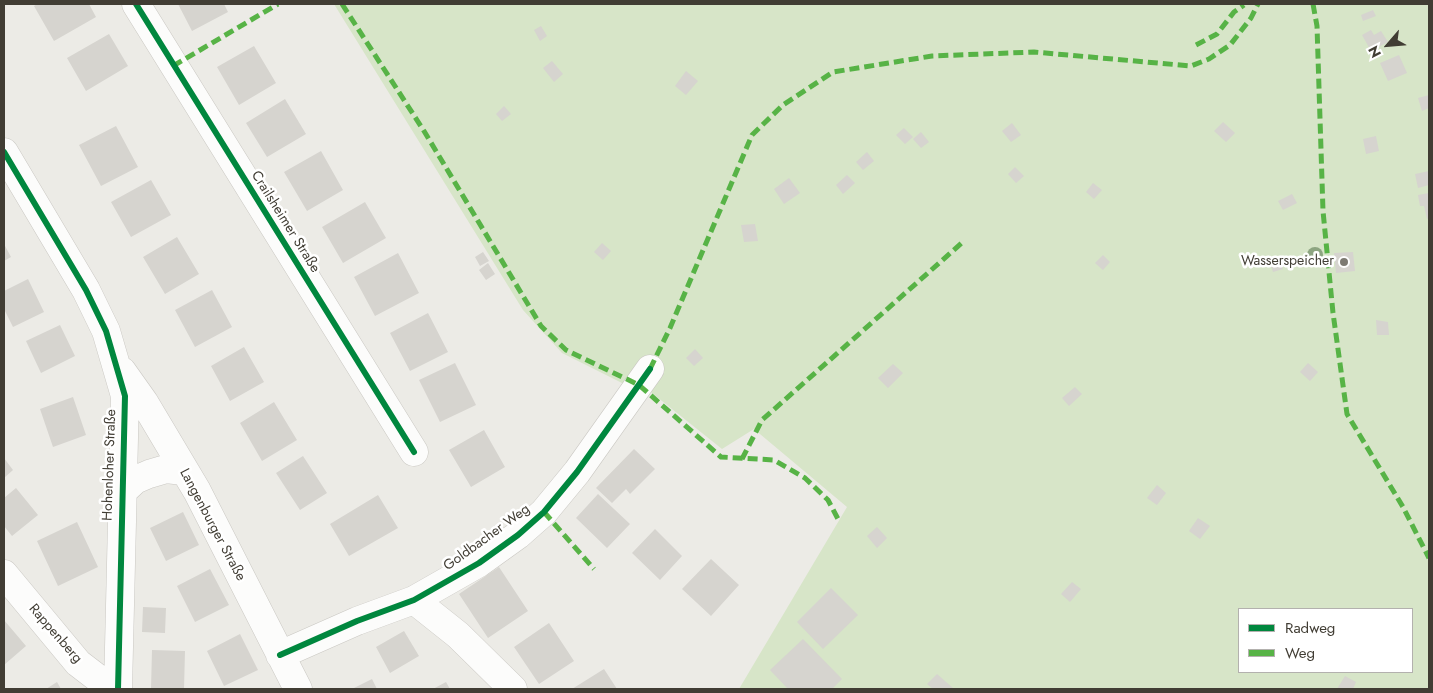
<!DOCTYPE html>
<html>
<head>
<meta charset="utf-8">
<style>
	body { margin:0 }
	#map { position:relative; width:1433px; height:693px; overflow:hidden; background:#ecebe6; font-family:Jost,sans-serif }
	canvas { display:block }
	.frame { position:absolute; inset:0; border:5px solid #413d34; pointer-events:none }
	.legend { position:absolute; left:1238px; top:608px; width:175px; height:65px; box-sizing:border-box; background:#fff; border:1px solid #b3b1ae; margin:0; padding:6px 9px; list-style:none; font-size:15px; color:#413d34 }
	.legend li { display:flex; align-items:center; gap:10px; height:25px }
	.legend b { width:25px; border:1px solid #b3b1ae }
	.north { position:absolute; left:1363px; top:20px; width:50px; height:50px; -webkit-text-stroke:4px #fff; paint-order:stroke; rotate:243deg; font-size:14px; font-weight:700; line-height:20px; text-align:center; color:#413d34 }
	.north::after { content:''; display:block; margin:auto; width:18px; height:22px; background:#413d34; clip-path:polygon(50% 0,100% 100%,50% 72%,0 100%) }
</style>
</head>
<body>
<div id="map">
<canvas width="1433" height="693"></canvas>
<div class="frame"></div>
<ul class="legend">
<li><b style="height:6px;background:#00873e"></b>Radweg</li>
<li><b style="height:6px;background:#57b346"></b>Weg</li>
</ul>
<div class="north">N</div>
</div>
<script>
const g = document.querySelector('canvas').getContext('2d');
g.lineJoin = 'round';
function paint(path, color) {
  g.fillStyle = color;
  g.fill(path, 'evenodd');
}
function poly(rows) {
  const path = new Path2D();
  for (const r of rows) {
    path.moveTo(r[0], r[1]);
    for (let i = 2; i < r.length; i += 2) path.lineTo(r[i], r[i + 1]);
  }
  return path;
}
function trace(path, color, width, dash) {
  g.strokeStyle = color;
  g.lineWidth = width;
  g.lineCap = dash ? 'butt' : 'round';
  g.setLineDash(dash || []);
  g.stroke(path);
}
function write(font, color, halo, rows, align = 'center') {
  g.font = font + ' Jost,sans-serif';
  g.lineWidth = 5;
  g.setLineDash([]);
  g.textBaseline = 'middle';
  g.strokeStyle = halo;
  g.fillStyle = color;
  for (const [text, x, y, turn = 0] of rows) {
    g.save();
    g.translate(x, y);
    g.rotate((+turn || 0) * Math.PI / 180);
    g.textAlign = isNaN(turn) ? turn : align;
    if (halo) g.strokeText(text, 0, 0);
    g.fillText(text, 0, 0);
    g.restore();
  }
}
paint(poly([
	[334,4,1429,4,1429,689,739,689,847,507,754,429,722,449,647,389,624,384,562,353,523,310],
	[1239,609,1412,609,1412,672,1239,672]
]), '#d7e5c8');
paint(poly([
	[37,4,89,4,96,17,54,41,34,6],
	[178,4,224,4,228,12,192,31],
	[1373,10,1376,16,1363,21,1361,15],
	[541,26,547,36,540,41,534,30],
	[1371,30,1374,35,1381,31,1388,42,1371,51,1362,35],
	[109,34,128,66,86,91,67,58],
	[254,46,276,83,239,105,217,67],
	[1399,55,1407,73,1388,81,1380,63],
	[552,61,563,74,554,82,543,68],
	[686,71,698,81,686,95,675,86],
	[1429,95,1429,108,1422,111,1418,98],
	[285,99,306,134,267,157,246,123],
	[504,106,511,114,502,121,496,114],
	[1223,122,1235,133,1226,142,1214,131],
	[1012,123,1021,135,1011,142,1002,131],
	[116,126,138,167,101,186,79,145],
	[904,128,913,137,905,144,896,135],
	[921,132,929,142,921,148,913,139],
	[1376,136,1379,151,1366,154,1363,139],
	[321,151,343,190,307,211,284,172],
	[867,152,874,161,863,170,856,162],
	[1015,167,1024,176,1016,183,1008,174],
	[1429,171,1429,185,1418,188,1415,174],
	[847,175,855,183,843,194,836,185],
	[789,178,800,193,784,204,774,189],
	[151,180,171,215,131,237,111,202],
	[1093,183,1102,190,1094,199,1086,192],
	[1429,193,1429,218,1427,219,1424,206,1420,206,1418,195],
	[1292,194,1297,203,1283,210,1278,201],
	[365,202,386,238,343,263,322,227],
	[755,224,758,241,744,242,741,225],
	[177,237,199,274,165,294,143,257],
	[602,243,611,251,603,260,594,252],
	[4,244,11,257,4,261],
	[483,252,489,261,480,266,475,257],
	[1353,252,1355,271,1336,273,1334,253],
	[398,253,419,293,375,316,354,277],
	[1103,255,1110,262,1103,270,1095,263],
	[1279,257,1283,269,1273,272,1269,260],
	[488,263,495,274,486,280,479,270],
	[28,279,44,312,13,327,4,309,4,291],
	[212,290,232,327,195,347,175,310],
	[428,313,448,352,410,371,390,333],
	[1376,320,1388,322,1389,335,1377,335],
	[60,325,75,356,41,373,26,341],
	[244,347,264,382,230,401,211,366],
	[695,349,703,358,694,366,686,358],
	[455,363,476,405,440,422,419,380],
	[1308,363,1318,372,1310,381,1300,372],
	[893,364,903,373,888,388,878,378],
	[1075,387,1082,394,1069,406,1062,398],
	[73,397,86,435,53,447,40,409],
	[274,402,297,440,262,461,240,423],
	[484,430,505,467,471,487,449,450],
	[634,449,655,469,630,494,626,489,612,503,596,488],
	[303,456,327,493,300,510,276,473],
	[4,458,13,470,4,478],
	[1157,485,1166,493,1157,505,1147,498],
	[16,488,38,515,12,536,4,526,4,498],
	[598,494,630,524,607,548,576,518],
	[378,495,398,528,349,556,330,524],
	[183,512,199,545,166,561,150,528],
	[1198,518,1210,526,1200,539,1189,531],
	[77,522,98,567,58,586,37,541],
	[877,527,887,538,877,548,867,536],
	[655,529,682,556,660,580,632,553],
	[711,559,739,585,711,616,682,589],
	[499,567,528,611,488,638,459,594],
	[210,569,229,605,195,622,177,586],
	[1072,582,1081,589,1070,602,1061,594],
	[831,588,858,615,823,649,797,622],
	[143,607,166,608,165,633,142,632],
	[4,620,26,646,4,665],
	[549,623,574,661,539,684,514,647],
	[404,631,419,656,390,673,376,647],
	[240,634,258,670,224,686,207,651],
	[803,639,842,679,832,689,788,689,770,670],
	[152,650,185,651,184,689,151,689],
	[604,669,617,689,572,689],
	[937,674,953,688,952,689,933,689,927,684],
	[1345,676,1356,682,1353,689,1337,689],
	[372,679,377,689,352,689],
	[57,682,61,689,46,689],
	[446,682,450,689,433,689]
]), '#d6d4cf');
const minor = poly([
	[136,4,414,452],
	[4,152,86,290,106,331,125,396,118,689],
	[122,371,144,402,197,491,298,689],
	[121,493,135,480,149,474,166,469,184,471],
	[4,574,78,663,112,689],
	[414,600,458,635,513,689],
	[280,655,357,621,414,600,479,563,518,535,544,512,577,472,650,369]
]);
trace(minor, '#c9c7c2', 29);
trace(minor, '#fcfcfb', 28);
trace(poly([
	[342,4,424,131,541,326,566,350,639,385,721,457,774,460,805,478,828,500,838,519],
	[1313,4,1317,26,1323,211,1333,313,1347,414,1403,507,1429,558],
	[1196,45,1217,34,1234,12,1244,5],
	[173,66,278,4],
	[650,369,670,328,752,135,783,105,833,72,932,56,1034,52,1191,66,1209,59,1230,45,1251,18,1258,4],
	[742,459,762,420,964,241],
	[544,512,594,569]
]), '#57b346', 5, [10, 5]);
trace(poly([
	[136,4,414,452],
	[4,152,86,290,106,331,125,396,118,689],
	[280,655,357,621,414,600,479,563,518,535,544,512,577,472,650,369]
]), '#00873e', 6);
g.fillStyle = '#8da581';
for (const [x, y] of [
	[1315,255]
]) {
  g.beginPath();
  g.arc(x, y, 8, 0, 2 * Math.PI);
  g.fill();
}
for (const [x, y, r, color] of [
	[1344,262,5,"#7d7a72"]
]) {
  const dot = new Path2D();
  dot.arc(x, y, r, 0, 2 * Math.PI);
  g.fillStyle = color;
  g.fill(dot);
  trace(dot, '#fff', 2);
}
write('14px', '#413d34', '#fff', [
	["Crailsheimer Straße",285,222,58],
	["Hohenloher Straße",110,465,-88],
	["Langenburger Straße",212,525,62],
	["Goldbacher Weg",487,538,-36],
	["Rappenberg",55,634,49]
]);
write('14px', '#413d34', '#fff', [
	["Wasserspeicher",1334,262]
], 'right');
</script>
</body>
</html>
